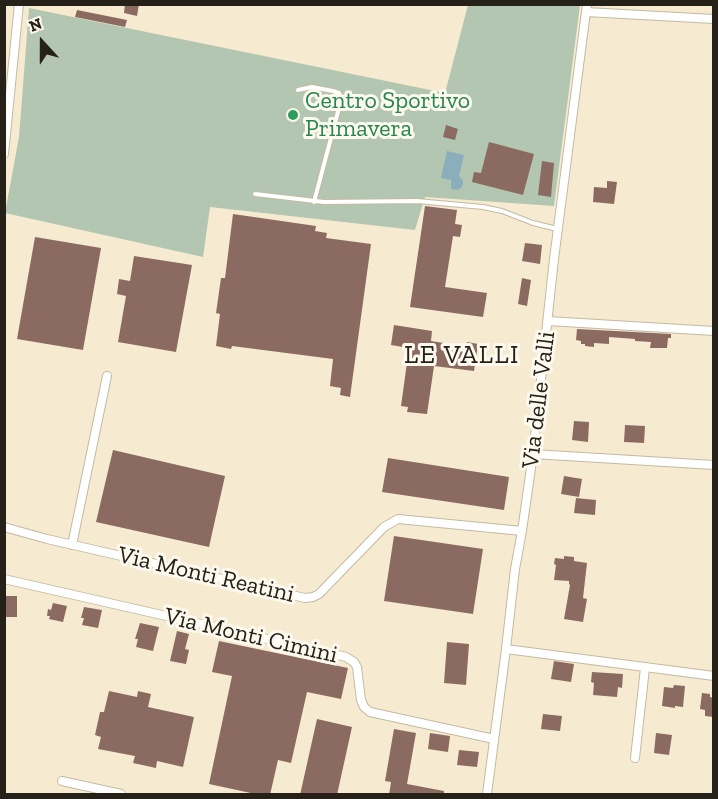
<!DOCTYPE html>
<html>
<head>
<meta charset="utf-8">
<style>
	body { margin:0 }
	#map { position:relative; width:718px; height:799px; overflow:hidden; background:#f6ebd1; font-family:"Zilla Slab",serif }
	canvas { display:block }
	.frame { position:absolute; inset:0; border:6px solid #252118; pointer-events:none }
	.north { position:absolute; left:12px; top:12px; width:60px; height:60px; -webkit-text-stroke:4px #fdf9ee; paint-order:stroke; rotate:339deg; font-size:16px; font-weight:700; line-height:24px; text-align:center; color:#252118 }
	.north::after { content:''; display:block; margin:auto; width:21px; height:27px; background:#252118; clip-path:polygon(50% 0,100% 100%,50% 72%,0 100%) }
</style>
</head>
<body>
<div id="map">
<canvas width="718" height="799"></canvas>
<div class="frame"></div>
<div class="north">N</div>
</div>
<script>
const g = document.querySelector('canvas').getContext('2d');
g.lineJoin = 'round';
function paint(path, color) {
  g.fillStyle = color;
  g.fill(path, 'evenodd');
}
function poly(rows) {
  const path = new Path2D();
  for (const r of rows) {
    path.moveTo(r[0], r[1]);
    for (let i = 2; i < r.length; i += 2) path.lineTo(r[i], r[i + 1]);
  }
  return path;
}
function trace(path, color, width, dash) {
  g.strokeStyle = color;
  g.lineWidth = width;
  g.lineCap = dash ? 'butt' : 'round';
  g.setLineDash(dash || []);
  g.stroke(path);
}
function write(font, color, halo, rows, align = 'center') {
  g.font = font + ' "Zilla Slab",serif';
  g.lineWidth = 6;
  g.setLineDash([]);
  g.textBaseline = 'middle';
  g.strokeStyle = halo;
  g.fillStyle = color;
  for (const [text, x, y, turn = 0] of rows) {
    g.save();
    g.translate(x, y);
    g.rotate((+turn || 0) * Math.PI / 180);
    g.textAlign = isNaN(turn) ? turn : align;
    if (halo) g.strokeText(text, 0, 0);
    g.fillText(text, 0, 0);
    g.restore();
  }
}
paint(poly([
	[468,5,580,5,554,206,425,197,415,230,210,207,203,257,5,213,19,137,29,8,445,93]
]), '#b3c6b1');
paint(poly([
	[447,151,464,155,459,176,463,181,463,184,461,188,457,190,451,189,451,180,441,178]
]), '#8aaebc');
paint(poly([
	[125,4,139,4,137,16,124,13],
	[77,10,127,20,125,27,75,17],
	[446,125,458,129,455,140,443,137],
	[489,142,534,154,523,195,472,182,474,172,481,173],
	[542,161,554,163,551,197,538,195],
	[607,181,617,182,614,204,593,202,594,187,607,188],
	[425,206,457,210,455,224,462,225,460,237,453,236,445,287,487,293,483,317,410,307],
	[233,214,316,226,315,231,327,233,326,238,371,244,350,397,340,395,341,388,330,386,333,359,232,346,231,349,216,346,220,314,216,313,221,278,225,278],
	[35,237,101,248,83,350,17,339],
	[525,243,542,245,540,264,522,261],
	[134,256,192,265,176,352,118,342,126,296,117,294,119,279,130,281],
	[522,278,531,280,527,306,518,304],
	[394,325,432,331,431,341,450,344,449,350,465,352,467,342,478,344,474,371,434,366,427,414,407,412,408,407,401,406,409,348,391,345],
	[577,329,671,334,671,338,668,338,667,348,650,348,651,342,635,341,635,339,609,337,609,344,594,343,594,347,585,346,585,344,581,344,581,341,576,340],
	[574,421,589,422,588,442,572,440],
	[625,425,645,426,644,443,624,442],
	[113,450,225,476,209,547,96,522],
	[388,458,509,477,504,510,382,492],
	[564,476,582,479,579,497,561,494],
	[576,498,596,500,595,515,574,513],
	[394,536,483,549,473,614,384,601],
	[564,556,574,557,574,561,587,563,583,598,587,599,583,622,564,619,570,585,569,584,569,581,554,580,556,565,554,564,555,558,564,559],
	[4,596,17,596,17,617,4,617],
	[53,603,67,606,63,622,49,619,50,616,47,616,48,609,51,610],
	[84,607,102,610,98,628,82,625,84,618,81,618],
	[140,623,159,627,153,651,136,647,138,639,135,639],
	[177,631,189,634,185,649,189,650,186,664,170,661],
	[219,641,348,668,341,699,307,692,291,763,278,760,270,795,260,795,209,784,232,676,212,672],
	[447,642,469,644,466,685,444,683],
	[554,661,574,664,571,682,551,679],
	[592,672,623,674,622,688,618,687,617,697,593,695,594,683,591,682],
	[674,685,685,686,683,707,675,706,675,708,662,706,664,687,673,688],
	[109,691,137,697,138,691,151,694,148,707,194,717,183,767,157,761,156,768,133,763,135,756,98,749,101,737,95,735,100,712,104,712],
	[702,693,710,694,710,697,714,698,714,717,705,716,705,710,700,709],
	[543,714,562,716,560,731,541,729],
	[317,719,352,727,337,795,300,795],
	[394,729,416,733,407,784,444,791,444,795,389,795,391,782,385,781],
	[430,733,450,736,448,752,428,749],
	[656,733,672,735,669,755,654,753],
	[459,750,479,752,477,767,457,765]
]), '#8b6b61');
const service = poly([
	[298,90,312,87,333,91,339,93,341,98,340,104,314,202],
	[255,194,324,202,417,201,483,207,502,211,533,223,557,229]
]);
const minor = poly([
	[586,12,714,19],
	[4,154,19,4],
	[548,321,714,331],
	[533,454,714,465],
	[4,527,47,539,305,598,313,597,319,594,384,527,398,519,522,531],
	[72,545,107,376],
	[4,579,346,657,354,662,357,667,361,700,364,707,370,712,494,739],
	[506,649,714,676],
	[635,758,645,668],
	[62,781,121,794],
	[487,794,506,649,515,569,522,531,533,454,554,259,587,4]
]);
trace(service, '#c4baa1', 6);
trace(minor, '#c4baa1', 10);
trace(service, '#fff', 4);
trace(minor, '#fff', 8);
for (const [x, y, r, color] of [
	[293,115,6,"#2e9e5b"]
]) {
  const dot = new Path2D();
  dot.arc(x, y, r, 0, 2 * Math.PI);
  g.fillStyle = color;
  g.fill(dot);
  trace(dot, '#fdf9ee', 2);
}
write('24px', '#27864d', '#fdf9ee', [
	["Centro Sportivo",305,101],
	["Primavera",305,129]
], 'left');
write('24px', '#252118', '#fdf9ee', [
	["Via delle Valli",539,400,-83],
	["Via Monti Reatini",206,575,13],
	["Via Monti Cimini",251,636,13]
]);
g.letterSpacing = '1.5px';
write('26px', '#252118', '#fdf9ee', [
	["LE VALLI",462,356]
]);
g.letterSpacing = '0px';
</script>
</body>
</html>
